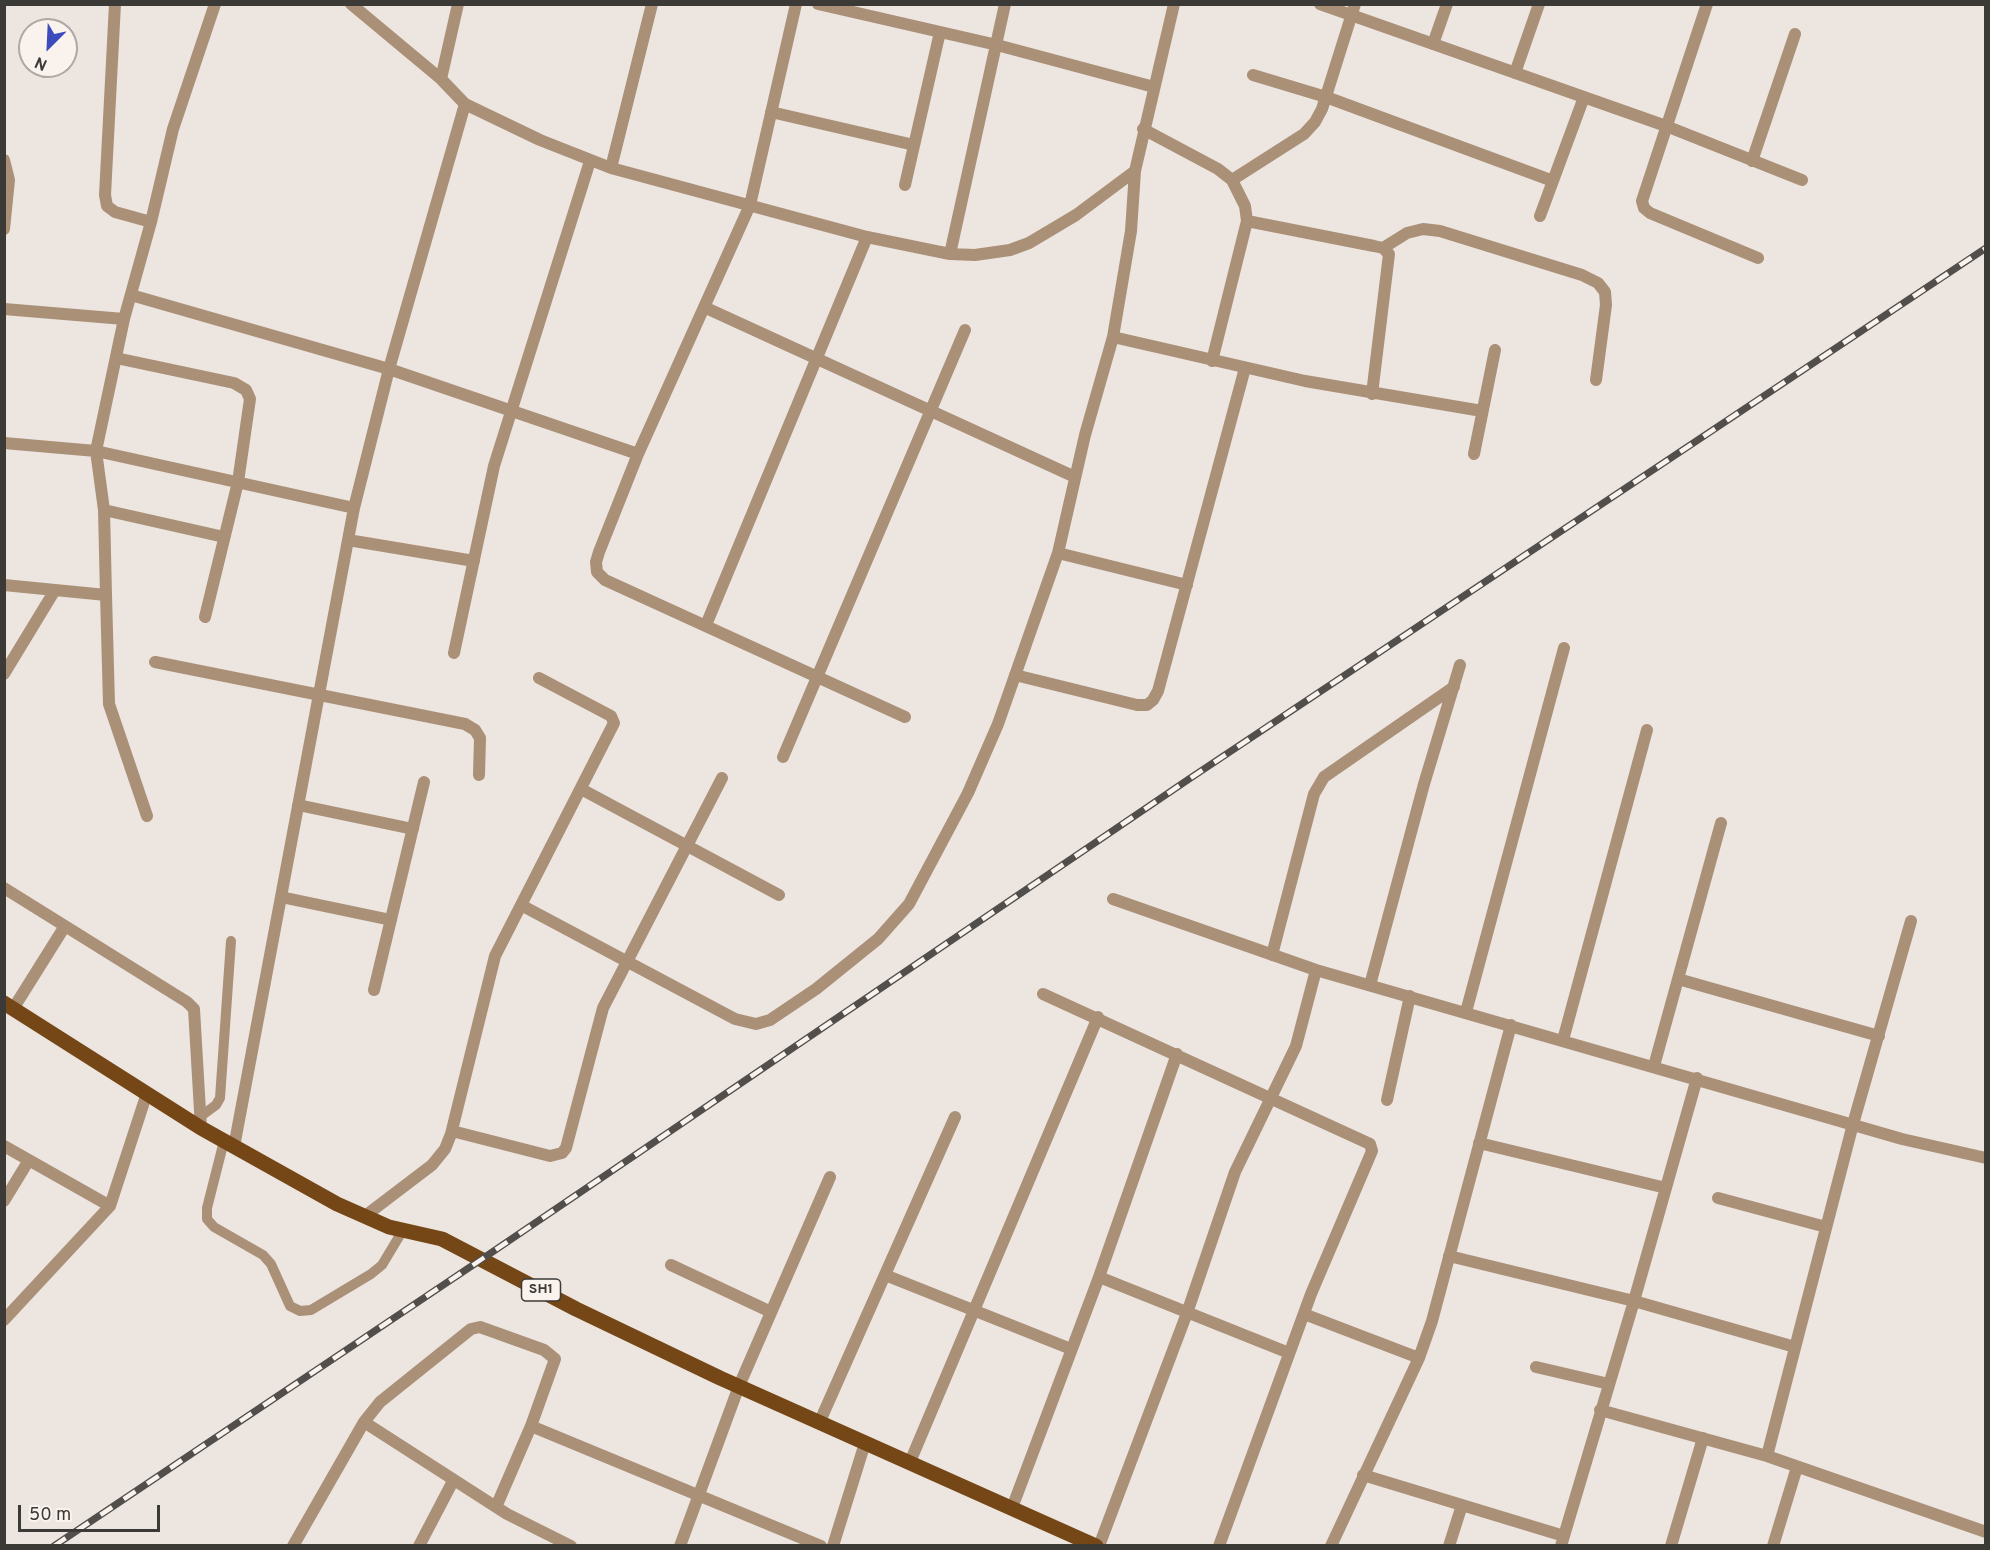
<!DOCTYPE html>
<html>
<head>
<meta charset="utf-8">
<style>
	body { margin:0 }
	#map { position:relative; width:1990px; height:1550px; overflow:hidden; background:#ece5e0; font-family:Overpass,sans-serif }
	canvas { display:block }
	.frame { position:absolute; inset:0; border:6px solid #3c3a37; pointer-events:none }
	.north { position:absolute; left:18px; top:18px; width:60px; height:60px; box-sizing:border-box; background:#f9f2ed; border:2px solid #ada8a4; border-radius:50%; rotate:204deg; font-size:16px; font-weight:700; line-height:24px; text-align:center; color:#3c3a37 }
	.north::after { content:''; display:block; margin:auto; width:21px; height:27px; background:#3c4abd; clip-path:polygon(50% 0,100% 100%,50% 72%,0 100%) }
	.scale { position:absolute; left:18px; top:1505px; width:142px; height:27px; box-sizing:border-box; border:3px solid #3c3a37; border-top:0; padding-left:8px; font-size:18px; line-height:21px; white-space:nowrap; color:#3c3a37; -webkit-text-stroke:4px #f9f2ed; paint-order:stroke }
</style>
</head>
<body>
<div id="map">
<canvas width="1990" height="1550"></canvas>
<div class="frame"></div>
<div class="north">N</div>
<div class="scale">50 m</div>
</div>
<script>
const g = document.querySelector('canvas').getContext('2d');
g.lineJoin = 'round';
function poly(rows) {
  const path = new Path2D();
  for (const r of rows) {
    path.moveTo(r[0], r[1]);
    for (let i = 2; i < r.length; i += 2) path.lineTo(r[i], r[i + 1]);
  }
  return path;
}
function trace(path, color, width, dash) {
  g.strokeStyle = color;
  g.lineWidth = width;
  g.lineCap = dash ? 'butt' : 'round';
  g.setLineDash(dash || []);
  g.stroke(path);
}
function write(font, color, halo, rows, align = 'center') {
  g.font = font + ' Overpass,sans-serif';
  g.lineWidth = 5;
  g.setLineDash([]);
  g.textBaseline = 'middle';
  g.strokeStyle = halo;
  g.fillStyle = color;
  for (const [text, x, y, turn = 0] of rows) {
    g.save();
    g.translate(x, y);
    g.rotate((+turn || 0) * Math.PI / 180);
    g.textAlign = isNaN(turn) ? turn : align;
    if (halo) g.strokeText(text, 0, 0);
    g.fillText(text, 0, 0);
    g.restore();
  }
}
trace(poly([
	[201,1116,216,1105,220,1098,231,941],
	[224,1141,207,1208,207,1219,214,1227,263,1255,271,1264,290,1306,300,1311,311,1310,371,1274,382,1265,403,1230]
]), '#ab9078', 10);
trace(poly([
	[115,4,105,195,107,206,115,212,151,222],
	[796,4,750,205,638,454,599,552,596,562,597,572,605,580,905,717],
	[818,4,997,45,1154,87],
	[1320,4,1666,126,1802,180],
	[1707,4,1642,201,1644,208,1650,213,1758,258],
	[1433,44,1447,4],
	[1515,73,1539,4],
	[1253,75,1326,97,1553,181],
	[441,79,458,4],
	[465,104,540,140,611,168,867,237,950,254,975,255,1010,250,1029,243,1076,215,1135,171],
	[771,112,914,145],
	[1143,129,1218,169,1232,180,1245,206,1247,221,1212,361],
	[4,160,9,180,4,229],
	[1752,161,1795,34],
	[611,168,652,4],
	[1232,180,1304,134,1315,122,1322,109,1355,4],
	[905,185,940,32],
	[1540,216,1584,97],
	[1247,221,1374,246,1383,248,1389,254,1372,394],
	[1383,248,1407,233,1423,229,1440,231,1582,275,1598,283,1605,292,1606,305,1596,380],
	[950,254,1005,4],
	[131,295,389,369,638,454],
	[704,307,1075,477],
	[4,309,124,319,96,451,104,510,106,595,4,585],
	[124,319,151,222,173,129,215,4],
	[1113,337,1305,381,1482,411],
	[116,358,234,383,246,390,250,399,238,482,205,617],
	[4,443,96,451,354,508],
	[1474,454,1495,350],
	[104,510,224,537],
	[348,540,474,561],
	[1058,553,1187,585],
	[106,595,109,704,147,816],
	[706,625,867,237],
	[454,653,494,466,590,161],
	[155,662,465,724,475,730,480,738,479,775],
	[4,674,55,590],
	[1015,675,1137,705,1147,705,1153,700,1158,691,1245,368],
	[783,757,965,330],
	[581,789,779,895],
	[298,805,413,829],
	[4,888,187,1002,194,1009,201,1128],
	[281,897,391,920],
	[1113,899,1316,970,1902,1139,1986,1158],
	[521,905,735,1019,756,1024,770,1020,816,989,878,939,909,904,968,793,998,724,1058,553,1085,435,1113,337,1131,231,1135,171,1174,4],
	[1272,955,1314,794,1324,777,1454,687],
	[1678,979,1879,1036],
	[1370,985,1424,784,1460,665],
	[374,990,424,782],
	[1043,994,1370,1144,1372,1151,1311,1294,1219,1546],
	[13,1009,65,926],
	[1466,1012,1564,648],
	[1563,1040,1647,730],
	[1654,1066,1721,823],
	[1387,1100,1410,996],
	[452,1131,550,1156,562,1153,566,1148,603,1008,722,778],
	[1479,1143,1666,1188],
	[4,1146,110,1206],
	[234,1147,354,508,389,369,465,104,441,79,351,4],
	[1718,1198,1826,1227],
	[4,1201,29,1160],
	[365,1216,432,1165,445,1149,451,1134,495,956,614,723,611,716,539,678],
	[1449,1256,1634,1301,1795,1347],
	[671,1265,771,1312],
	[885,1275,1071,1349],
	[1099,1277,1289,1353],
	[1304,1314,1419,1358],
	[4,1320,110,1206,147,1093],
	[1536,1367,1609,1384],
	[1600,1410,1767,1456,1986,1532],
	[820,1421,955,1117],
	[364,1422,507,1514,571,1546],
	[531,1426,821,1546],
	[1767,1456,1853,1124,1911,921],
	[910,1462,1098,1017],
	[1363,1475,1564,1536],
	[1012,1508,1099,1277,1177,1054],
	[293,1546,364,1422,380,1402,471,1329,480,1327,544,1350,555,1359,531,1426,496,1507],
	[419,1546,453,1481],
	[680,1546,739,1386,830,1177],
	[833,1546,865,1443],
	[1099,1546,1187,1313,1235,1172,1296,1046,1316,970],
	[1331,1546,1419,1358,1432,1321,1511,1025],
	[1449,1546,1462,1505],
	[1561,1546,1634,1301,1697,1078],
	[1671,1546,1703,1438],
	[1773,1546,1797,1467]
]), '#ab9078', 12);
trace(poly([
	[4,1003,201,1128,337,1204,389,1227,442,1239,576,1309,720,1378,1096,1546]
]), '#764716', 15);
const rail = poly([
	[54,1546,482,1259,1189,779,1986,248]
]);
trace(rail, '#514e4b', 7);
trace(rail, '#f9f2ed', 4.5, [14]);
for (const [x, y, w] of [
	[541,1290,39]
]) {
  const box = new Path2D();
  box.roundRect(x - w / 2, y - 11, w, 22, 4.5);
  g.fillStyle = '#f9f2ed';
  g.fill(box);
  trace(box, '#3c3a37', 1.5);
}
write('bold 14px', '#3c3a37', null, [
	["SH1",541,1290]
]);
</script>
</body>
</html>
